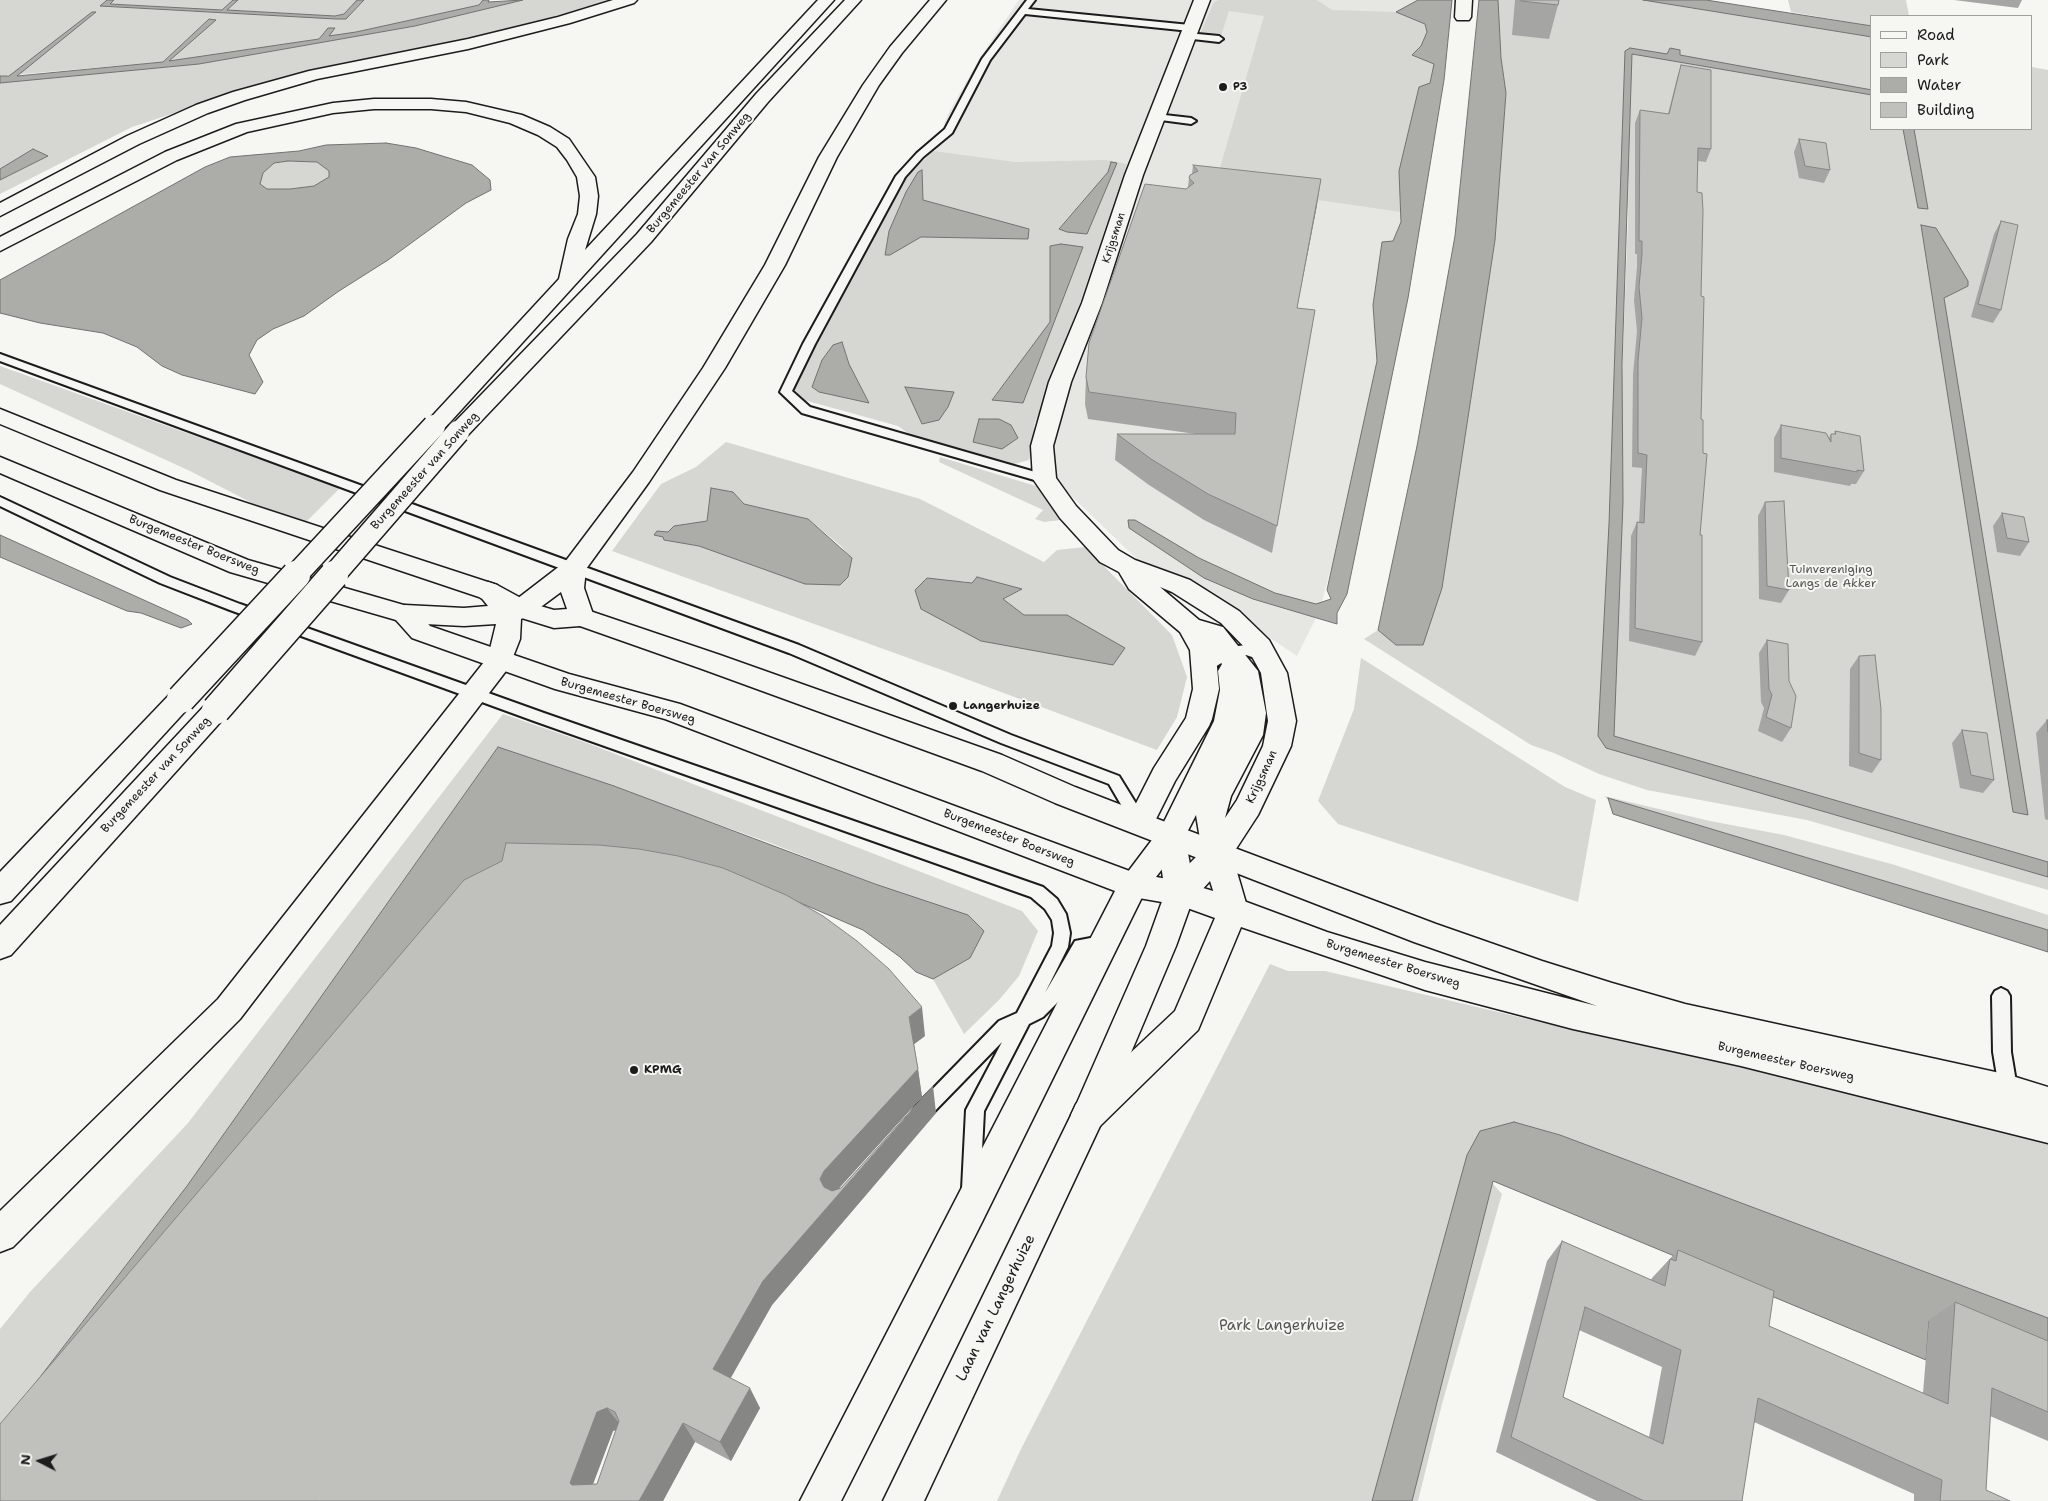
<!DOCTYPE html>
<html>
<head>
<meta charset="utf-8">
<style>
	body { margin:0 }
	#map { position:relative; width:2048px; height:1501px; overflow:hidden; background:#f6f6f2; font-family:"Shantell Sans",sans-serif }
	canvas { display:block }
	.legend { position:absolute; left:1870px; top:15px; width:162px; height:115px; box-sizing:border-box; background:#f6f6f2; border:1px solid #9f9f9c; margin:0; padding:6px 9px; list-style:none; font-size:15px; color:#1c1c1c }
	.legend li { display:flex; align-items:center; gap:10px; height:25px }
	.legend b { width:25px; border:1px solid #9f9f9c }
	.north { position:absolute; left:15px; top:1436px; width:50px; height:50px; -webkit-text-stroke:4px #f6f6f2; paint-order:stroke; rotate:275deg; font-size:14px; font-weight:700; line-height:20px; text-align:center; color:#1c1c1c }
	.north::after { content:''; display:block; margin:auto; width:18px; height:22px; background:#1c1c1c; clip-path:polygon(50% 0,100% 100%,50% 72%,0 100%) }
</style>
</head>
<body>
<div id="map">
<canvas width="2048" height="1501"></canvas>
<ul class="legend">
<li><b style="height:6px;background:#f6f6f2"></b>Road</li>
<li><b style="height:14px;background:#d6d6d2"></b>Park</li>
<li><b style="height:14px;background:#acaca9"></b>Water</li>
<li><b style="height:14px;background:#c0c0bd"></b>Building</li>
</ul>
<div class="north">N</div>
</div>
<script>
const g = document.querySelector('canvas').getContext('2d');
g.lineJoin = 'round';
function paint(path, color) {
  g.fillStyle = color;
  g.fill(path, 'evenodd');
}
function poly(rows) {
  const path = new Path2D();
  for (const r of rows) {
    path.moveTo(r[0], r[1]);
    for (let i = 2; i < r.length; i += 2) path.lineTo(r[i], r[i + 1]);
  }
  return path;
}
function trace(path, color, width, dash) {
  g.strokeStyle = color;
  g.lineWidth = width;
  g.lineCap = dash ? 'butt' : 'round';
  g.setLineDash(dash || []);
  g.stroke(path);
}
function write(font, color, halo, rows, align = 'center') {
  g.font = font + ' "Shantell Sans",sans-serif';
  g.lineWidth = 4;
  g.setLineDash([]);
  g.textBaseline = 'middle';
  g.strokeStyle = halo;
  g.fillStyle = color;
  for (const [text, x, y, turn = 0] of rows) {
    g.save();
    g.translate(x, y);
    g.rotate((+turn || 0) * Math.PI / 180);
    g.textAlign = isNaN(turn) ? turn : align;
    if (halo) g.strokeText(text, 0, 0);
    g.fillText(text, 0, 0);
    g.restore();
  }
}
paint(poly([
	[1019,0,1445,0,1375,406,1319,612,1297,656,1201,591,1138,560,1060,485,1015,437,933,155,948,114,981,56]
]), '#e6e6e2');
paint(poly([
	[0,0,233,0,222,10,109,4,107,6,346,19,364,0,483,0,479,5,356,32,328,37,324,32,319,39,168,62,209,19,163,62,0,76],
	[238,0,357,0,344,14,335,16,227,10],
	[523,0,609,0,549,18,463,39,372,57,275,80,132,127,0,194,0,180,48,156,33,149,0,169,0,83,199,64,415,26],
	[1219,0,1317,0,1332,10,1396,12,1425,24,1427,32,1421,46,1435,64,1430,83,1419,88,1399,171,1401,212,1215,185,1264,16,1229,11,1221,36,1200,34,1214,2],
	[1498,0,1643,0,1872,37,1872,129,2032,129,2032,67,2048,70,2048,890,1807,820,1647,790,1599,774,1554,753,1531,745,1364,639,1378,630,1396,645,1442,588,1495,240,1506,93,1501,58],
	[1629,105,1628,219,1620,430],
	[1788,0,1906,0,1909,16,1872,16,1872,26,1791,12],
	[933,151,1015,162,1106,160,1127,164,1047,399,1034,423,1034,444,1029,460,1011,465,913,437,898,426,804,400,796,394,793,385,900,186,907,176],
	[921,170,922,200,1028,229,1028,239,921,237,885,254,889,231],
	[1108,172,1067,232,1059,228],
	[1050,322,1010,403,992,399],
	[842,342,849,364,869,403,833,345],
	[288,161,317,162,329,171,329,177,314,186,290,189,267,189,260,184,263,173,274,163],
	[0,366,340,488,305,523,254,504,190,471,0,384],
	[726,442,920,499,1044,562,1057,550,1085,547,1172,635,1187,677,1177,717,1157,750,950,673,612,551,661,484,696,467],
	[711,488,733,492,744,504,808,519,841,546,852,559,699,546,664,540,663,537,655,535,668,532,674,526,707,521],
	[961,581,1021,590,1003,599,1024,615,1067,615,981,641],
	[940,457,1039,487,1061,520,1044,522,1035,519,1043,510,939,462],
	[1361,658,1565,787,1596,800,1578,902,1338,824,1318,801,1354,709],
	[503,714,587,743,1022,911,1038,931,1019,976,999,1000,964,1034,933,979,970,958,984,931,875,884,768,842,498,747,187,1186,0,1428,0,1329,30,1292,188,1123],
	[1604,796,1710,821,1784,835,1895,865,2048,915,2048,939,1614,805],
	[1270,964,1288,971,1325,971,1633,1044,1779,1070,2048,1140,2048,1318,1560,1135,1514,1122,1467,1155,1502,1194,1442,1404,1418,1501,997,1501,1021,1449]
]), '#d6d6d2');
const water = poly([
	[107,0,114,0,110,4,222,10,233,0,238,0,227,10,335,16,344,14,357,0,364,0,346,19,336,19,100,6,107,0],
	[483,0,489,0,488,2,523,0,415,26,199,64,0,83,0,76,9,76,92,12,96,12,17,76,163,62,209,19,216,20,169,61,319,39,328,28,335,28,329,36,356,32,479,5,483,0],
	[1418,0,1452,0,1444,80,1408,298,1347,594,1337,613,1337,624,1253,599,1204,578,1129,528,1128,520,1135,520,1199,558,1275,593,1316,604,1331,599,1327,590,1377,361,1373,305,1382,242,1393,241,1401,222,1399,171,1419,87,1430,83,1434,64,1412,55,1421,46,1427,32,1425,24,1396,12,1418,0],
	[1479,0,1498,0,1501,58,1506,93,1495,240,1442,588,1423,645,1396,645,1378,630,1417,446,1455,236,1479,0],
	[1643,0,1706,0,1872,26,1872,37,1643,0],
	[1630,48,1667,54,1670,48,1680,50,1680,55,1872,90,1872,95,1632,54,1622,365,1623,502,1614,736,2048,862,2048,877,1606,748,1598,736,1609,524,1625,51,1630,48],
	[1903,129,1914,129,1928,209,1918,208,1903,129],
	[386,143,416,148,472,165,490,180,491,190,466,203,388,260,339,291,304,316,273,329,257,340,249,355,263,382,255,394,182,375,162,366,137,347,103,333,40,323,0,313,0,280,205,167,230,157,299,151,326,145,386,143],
	[288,161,317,162,329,171,329,177,314,186,290,189,267,189,260,184,263,173,274,163,288,161],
	[33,149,48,156,0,180,0,169,33,149],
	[1111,162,1117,163,1087,234,1067,232,1059,229,1108,172,1111,162],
	[922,170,923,200,1029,229,1028,239,921,237,890,255,885,255,889,231,906,192,918,172,922,170],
	[1921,225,1936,228,1968,281,1968,286,1944,298,2028,815,2013,812,1921,225],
	[1061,244,1083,247,1023,403,992,400,1050,322,1050,246,1061,244],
	[842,342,849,364,869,403,819,392,812,387,822,360,833,345,842,342],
	[905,387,954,392,948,407,939,420,922,424,905,387],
	[979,419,999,419,1011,425,1018,438,1002,449,973,442,979,419],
	[711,488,733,492,744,504,808,519,852,558,848,577,840,585,805,584,699,546,664,540,663,537,654,535,657,531,668,532,674,526,707,521,711,488],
	[0,535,188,620,192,624,181,628,141,613,127,611,0,557,0,535],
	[977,577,1022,589,1003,599,1024,615,1067,615,1125,648,1113,665,981,641,921,609,915,590,927,578,972,583,977,577],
	[498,747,614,786,875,884,968,915,984,931,970,958,933,979,916,972,900,957,863,930,796,901,10,1416,187,1186,498,747],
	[1608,798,2048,930,2048,952,1613,814,1608,798],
	[1514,1122,1560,1135,2048,1318,2048,1371,1929,1321,1926,1360,1493,1181,1412,1501,1372,1501,1467,1155,1480,1131,1514,1122]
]);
paint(water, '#acaca9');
trace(water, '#727271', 1);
const service = poly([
	[1027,0,1035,0,1028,9,1190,25,1194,28,1190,31,1025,14,990,60,952,133,923,157,905,177,815,344,792,391,810,407,1049,476,1051,479,1049,482,1045,483,802,413,780,392,803,344,896,176,917,153,945,129,982,59,1027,0],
	[1187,33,1219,36,1223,39,1219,42,1184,38,1183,36,1187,33],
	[1156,114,1191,118,1196,121,1191,124,1153,119,1151,117,1156,114],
	[0,354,799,645,1011,735,1119,776,1148,823,1146,827,1140,829,1134,827,1109,784,1001,743,789,653,0,361,0,354],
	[0,497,170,577,240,604,544,713,1043,887,1057,899,1066,914,1070,933,1068,947,1045,993,1075,941,1106,935,1112,937,1114,942,1112,947,1086,952,1059,1001,1043,1017,1029,1024,984,1111,980,1189,978,1195,971,1198,964,1195,962,1189,966,1110,1002,1042,927,1119,921,1121,915,1119,912,1113,915,1107,999,1021,1017,1013,1052,946,1054,933,1052,920,1045,909,1031,897,534,721,230,610,160,583,0,506,0,497],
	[1246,645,1269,652,1271,656,1264,661,1246,655,1231,657,1215,667,1210,675,1200,675,1198,671,1205,659,1223,648,1246,645],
	[2001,988,2007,991,2010,996,2011,1052,2018,1094,2015,1100,2009,1102,2003,1100,2000,1094,1993,1052,1992,996,1995,991,2001,988]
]);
const minor = poly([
	[1194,0,1210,0,1143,175,1102,303,1071,382,1053,446,1056,478,1076,506,1118,550,1135,560,1190,580,1239,611,1269,640,1287,673,1296,721,1291,746,1258,815,1232,855,1248,910,1244,919,1233,923,1222,919,1210,881,1191,902,1180,905,1169,902,1165,893,1169,884,1202,851,1196,815,1181,844,1171,848,1161,844,1157,836,1214,721,1220,690,1218,671,1222,664,1216,656,1219,689,1212,719,1209,726,1175,781,1150,831,1140,834,1130,831,1126,823,1154,768,1186,718,1193,689,1190,650,1180,632,1129,589,1119,572,1100,562,1060,518,1033,479,1031,446,1049,382,1082,303,1125,175,1194,0],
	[1160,587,1172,592,1221,623,1250,653,1261,673,1268,721,1263,746,1237,800,1225,818,1231,796,1263,735,1266,713,1258,671,1223,627,1199,620,1160,587],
	[1456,0,1472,0,1471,17,1469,20,1457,20,1455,17,1456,0]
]);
const tertiary = poly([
	[1171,824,1436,924,1542,961,1612,983,1685,1004,2009,1075,2048,1087,2048,1143,1741,1066,1573,1029,1425,990,1241,927,1198,1030,1100,1126,1088,1131,1076,1126,1071,1115,1076,1104,1175,1011,1215,918,1179,905,1133,897,1123,894,1118,885,1161,828,1171,824],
	[1177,850,1414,942,1597,1006,1425,962,1327,932,1233,897,1180,881,1156,877,1177,850]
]);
const primary = poly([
	[0,409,176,480,497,585,530,603,554,610,581,608,720,655,1002,755,1075,787,1181,828,1185,836,1195,893,1176,946,1100,1126,924,1501,883,1501,1076,1105,1146,946,1165,893,1158,843,1055,803,982,771,702,669,580,626,554,628,512,615,479,597,160,490,0,424,0,409],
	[0,457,248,560,414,608,430,626,569,674,680,704,1143,876,1148,885,981,1224,841,1501,800,1501,1115,891,665,719,555,689,412,638,396,620,230,572,0,473,0,457]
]);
const motorway = poly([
	[613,0,637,0,634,3,570,23,468,49,317,79,245,100,208,113,139,144,0,216,0,203,127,136,196,105,233,92,309,71,468,39,558,17,613,0],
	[818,0,834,0,442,431,434,433,426,431,423,426,559,279,568,239,578,214,580,196,577,177,567,160,557,147,538,135,510,123,466,112,431,109,374,109,333,113,247,132,177,160,0,251,0,237,165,152,236,124,333,103,374,99,431,99,466,102,522,115,550,127,569,139,595,177,598,196,596,214,585,250,818,0],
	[845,0,861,0,768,102,651,242,466,437,458,439,450,437,447,432,450,427,637,234,756,94,845,0],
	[930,0,946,0,902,53,879,85,837,157,785,265,725,368,649,482,586,569,584,588,594,617,590,623,581,626,572,623,561,592,530,615,521,619,520,639,509,667,240,1019,13,1247,0,1252,0,1211,218,999,488,657,496,624,464,626,405,623,396,620,392,614,396,608,405,605,464,608,488,606,476,591,479,585,488,582,497,585,513,602,565,562,633,472,703,368,765,265,819,157,863,85,890,47,930,0],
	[181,689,190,692,194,699,190,706,11,901,0,904,0,872,172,692,181,689],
	[216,700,225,703,229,710,225,717,11,955,0,959,0,925,207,703,216,700]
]);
trace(service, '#1c1c1c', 4);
trace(minor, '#1c1c1c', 3);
trace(tertiary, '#1c1c1c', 3);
trace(primary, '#1c1c1c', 3);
trace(motorway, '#1c1c1c', 3);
paint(service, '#f6f6f2');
paint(minor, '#f6f6f2');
paint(tertiary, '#f6f6f2');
paint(primary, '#f6f6f2');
paint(motorway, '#f6f6f2');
const motorwayBridgeFar1 = poly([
	[295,576,434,426],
	[333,576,458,432]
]);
const motorwayBridge = poly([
	[181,699,296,575],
	[216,710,334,575]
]);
trace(motorwayBridgeFar1, '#1c1c1c', 25, []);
trace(motorwayBridge, '#1c1c1c', 31, []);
trace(motorwayBridgeFar1, '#f6f6f2', 22);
trace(motorwayBridge, '#f6f6f2', 28);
paint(poly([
	[1515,0,1559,0,1558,5,1549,39,1512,35],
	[1954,0,2022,0,2018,8],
	[1681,65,1711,149,1706,162,1697,161,1697,192,1701,296,1700,535,1702,642,1695,656,1629,641,1631,536,1637,522,1639,523,1642,468,1632,467,1633,375,1637,331,1634,300,1637,267,1637,254,1635,254,1635,123,1640,110,1668,114,1677,78],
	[1799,139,1830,170,1824,183,1799,178,1794,152],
	[1193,165,1317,205,1297,308,1315,310,1272,553,1204,520,1149,485,1115,460,1117,434,1196,434,1088,419,1085,404,1086,377,1188,187,1189,178,1192,174],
	[2001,221,2001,310,1993,323,1971,317,1994,234],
	[1781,425,1829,438,1831,434,1834,434,1835,431,1864,471,1856,484,1851,484,1850,486,1774,472,1774,438],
	[1765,502,1789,590,1781,603,1759,599,1758,516],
	[2002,513,2029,542,2020,556,1997,552,1993,526],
	[1767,640,1791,728,1782,742,1758,731,1764,708,1761,702,1759,653],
	[1859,656,1881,760,1872,773,1849,766,1850,669],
	[2047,720,2048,720,2048,820,2045,819,2036,733],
	[1962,730,1994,780,1983,793,1960,788,1952,743],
	[925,1036,914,1044,918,1069,922,1097,838,1189,841,1188,936,1113,772,1305,730,1378,760,1408,731,1461,695,1442,663,1501,0,1501],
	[616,1430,597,1484,593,1484,613,1431],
	[1562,1241,1651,1280,1652,1278,1678,1250,1769,1326,1923,1393,1929,1320,1955,1302,2048,1341,2048,1441,1990,1416,1986,1490,2010,1501,1914,1501,1914,1494,1754,1422,1742,1501,1597,1501,1496,1452,1547,1261],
	[1579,1330,1662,1367,1649,1437,1563,1397]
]), '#a5a5a3');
paint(poly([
	[1321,179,1317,205,1292,334,1297,308],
	[922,1007,925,1036,913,1045,909,1017],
	[918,1069,922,1097,831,1197,827,1204,820,1179,824,1171],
	[933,1086,936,1113,772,1305,724,1390,713,1369,763,1281],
	[750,1388,760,1408,731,1461,720,1442],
	[607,1408,622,1427,613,1431,587,1500,570,1483,597,1412],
	[683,1423,695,1442,663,1501,639,1501]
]), '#868684');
const building = poly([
	[1521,0,1559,0,1558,5,1521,1,1521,0],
	[1681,65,1711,70,1711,149,1698,148,1697,192,1702,193,1703,211,1701,296,1704,297,1701,419,1703,420,1703,453,1707,454,1700,535,1702,535,1702,642,1635,628,1637,522,1644,523,1647,455,1638,453,1638,361,1642,318,1639,287,1642,254,1642,241,1639,241,1640,110,1669,114,1681,65],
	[1799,139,1826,143,1830,170,1805,166,1799,139],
	[1193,165,1321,179,1297,308,1315,310,1277,526,1208,494,1151,459,1117,434,1235,434,1236,413,1089,392,1086,377,1089,343,1145,184,1186,189,1194,183,1189,178,1190,175,1198,171,1193,165],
	[2001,221,2018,225,2001,310,1978,304,2001,221],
	[1781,425,1826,433,1831,442,1831,434,1836,434,1835,431,1860,436,1864,471,1857,470,1857,472,1781,458,1781,425],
	[1784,501,1789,590,1767,586,1765,502,1784,501],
	[2002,513,2024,517,2029,542,2007,538,2002,513],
	[1767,640,1788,644,1789,681,1796,696,1791,728,1766,717,1772,695,1769,689,1767,640],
	[1875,655,1881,709,1881,760,1859,753,1859,656,1875,655],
	[2047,720,2048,720,2048,732,2047,720],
	[1962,730,1987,733,1994,780,1971,775,1962,730],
	[506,843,599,845,639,849,678,856,723,868,786,895,823,916,857,941,889,969,922,1007,909,1017,918,1069,824,1171,820,1179,824,1187,832,1191,841,1188,933,1086,763,1281,713,1369,750,1388,720,1442,683,1423,639,1501,0,1501,0,1424,464,880,502,861,506,843],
	[607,1408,615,1412,619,1421,597,1484,572,1485,570,1483,597,1412,607,1408],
	[1562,1241,1665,1286,1670,1259,1676,1261,1678,1250,1774,1291,1769,1326,1948,1404,1955,1302,2048,1341,2048,1412,1992,1388,1986,1490,2010,1501,1940,1501,1942,1480,1758,1398,1742,1501,1644,1501,1511,1437,1562,1241],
	[1585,1307,1681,1350,1663,1444,1563,1397,1585,1307]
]);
paint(building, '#c0c0bd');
trace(building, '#868684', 1);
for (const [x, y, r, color] of [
	[1223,87,5,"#1c1c1c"],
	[953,706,5,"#1c1c1c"],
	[634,1070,5,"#1c1c1c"]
]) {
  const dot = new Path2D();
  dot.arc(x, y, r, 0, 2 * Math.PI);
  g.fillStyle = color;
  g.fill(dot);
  trace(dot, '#f6f6f2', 2);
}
write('bold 11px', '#1c1c1c', '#f6f6f2', [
	["P3",1233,87]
], 'left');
write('11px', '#1c1c1c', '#f6f6f2', [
	["Krijgsman",1114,238,-72]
]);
write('12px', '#1c1c1c', '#f6f6f2', [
	["Burgemeester van Sonweg",699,173,-50],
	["Burgemeester van Sonweg",425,471,-48],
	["Burgemeester Boersweg",194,545,22],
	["Burgemeester Boersweg",628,701,16],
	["Burgemeester van Sonweg",156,775,-47],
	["Krijgsman",1262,777,-65],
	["Burgemeester Boersweg",1009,838,21],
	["Burgemeester Boersweg",1393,964,17],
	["Burgemeester Boersweg",1786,1062,13]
]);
write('12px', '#545453', '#f6f6f2', [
	["Tuinvereniging",1831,570],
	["Langs de Akker",1831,584]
]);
write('bold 12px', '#1c1c1c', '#f6f6f2', [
	["Langerhuize",963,706],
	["KPMG",644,1070]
], 'left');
write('15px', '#1c1c1c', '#f6f6f2', [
	["Laan van Langerhuize",996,1308,-64]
]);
write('15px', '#545453', '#f6f6f2', [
	["Park Langerhuize",1282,1326]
]);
</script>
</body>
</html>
